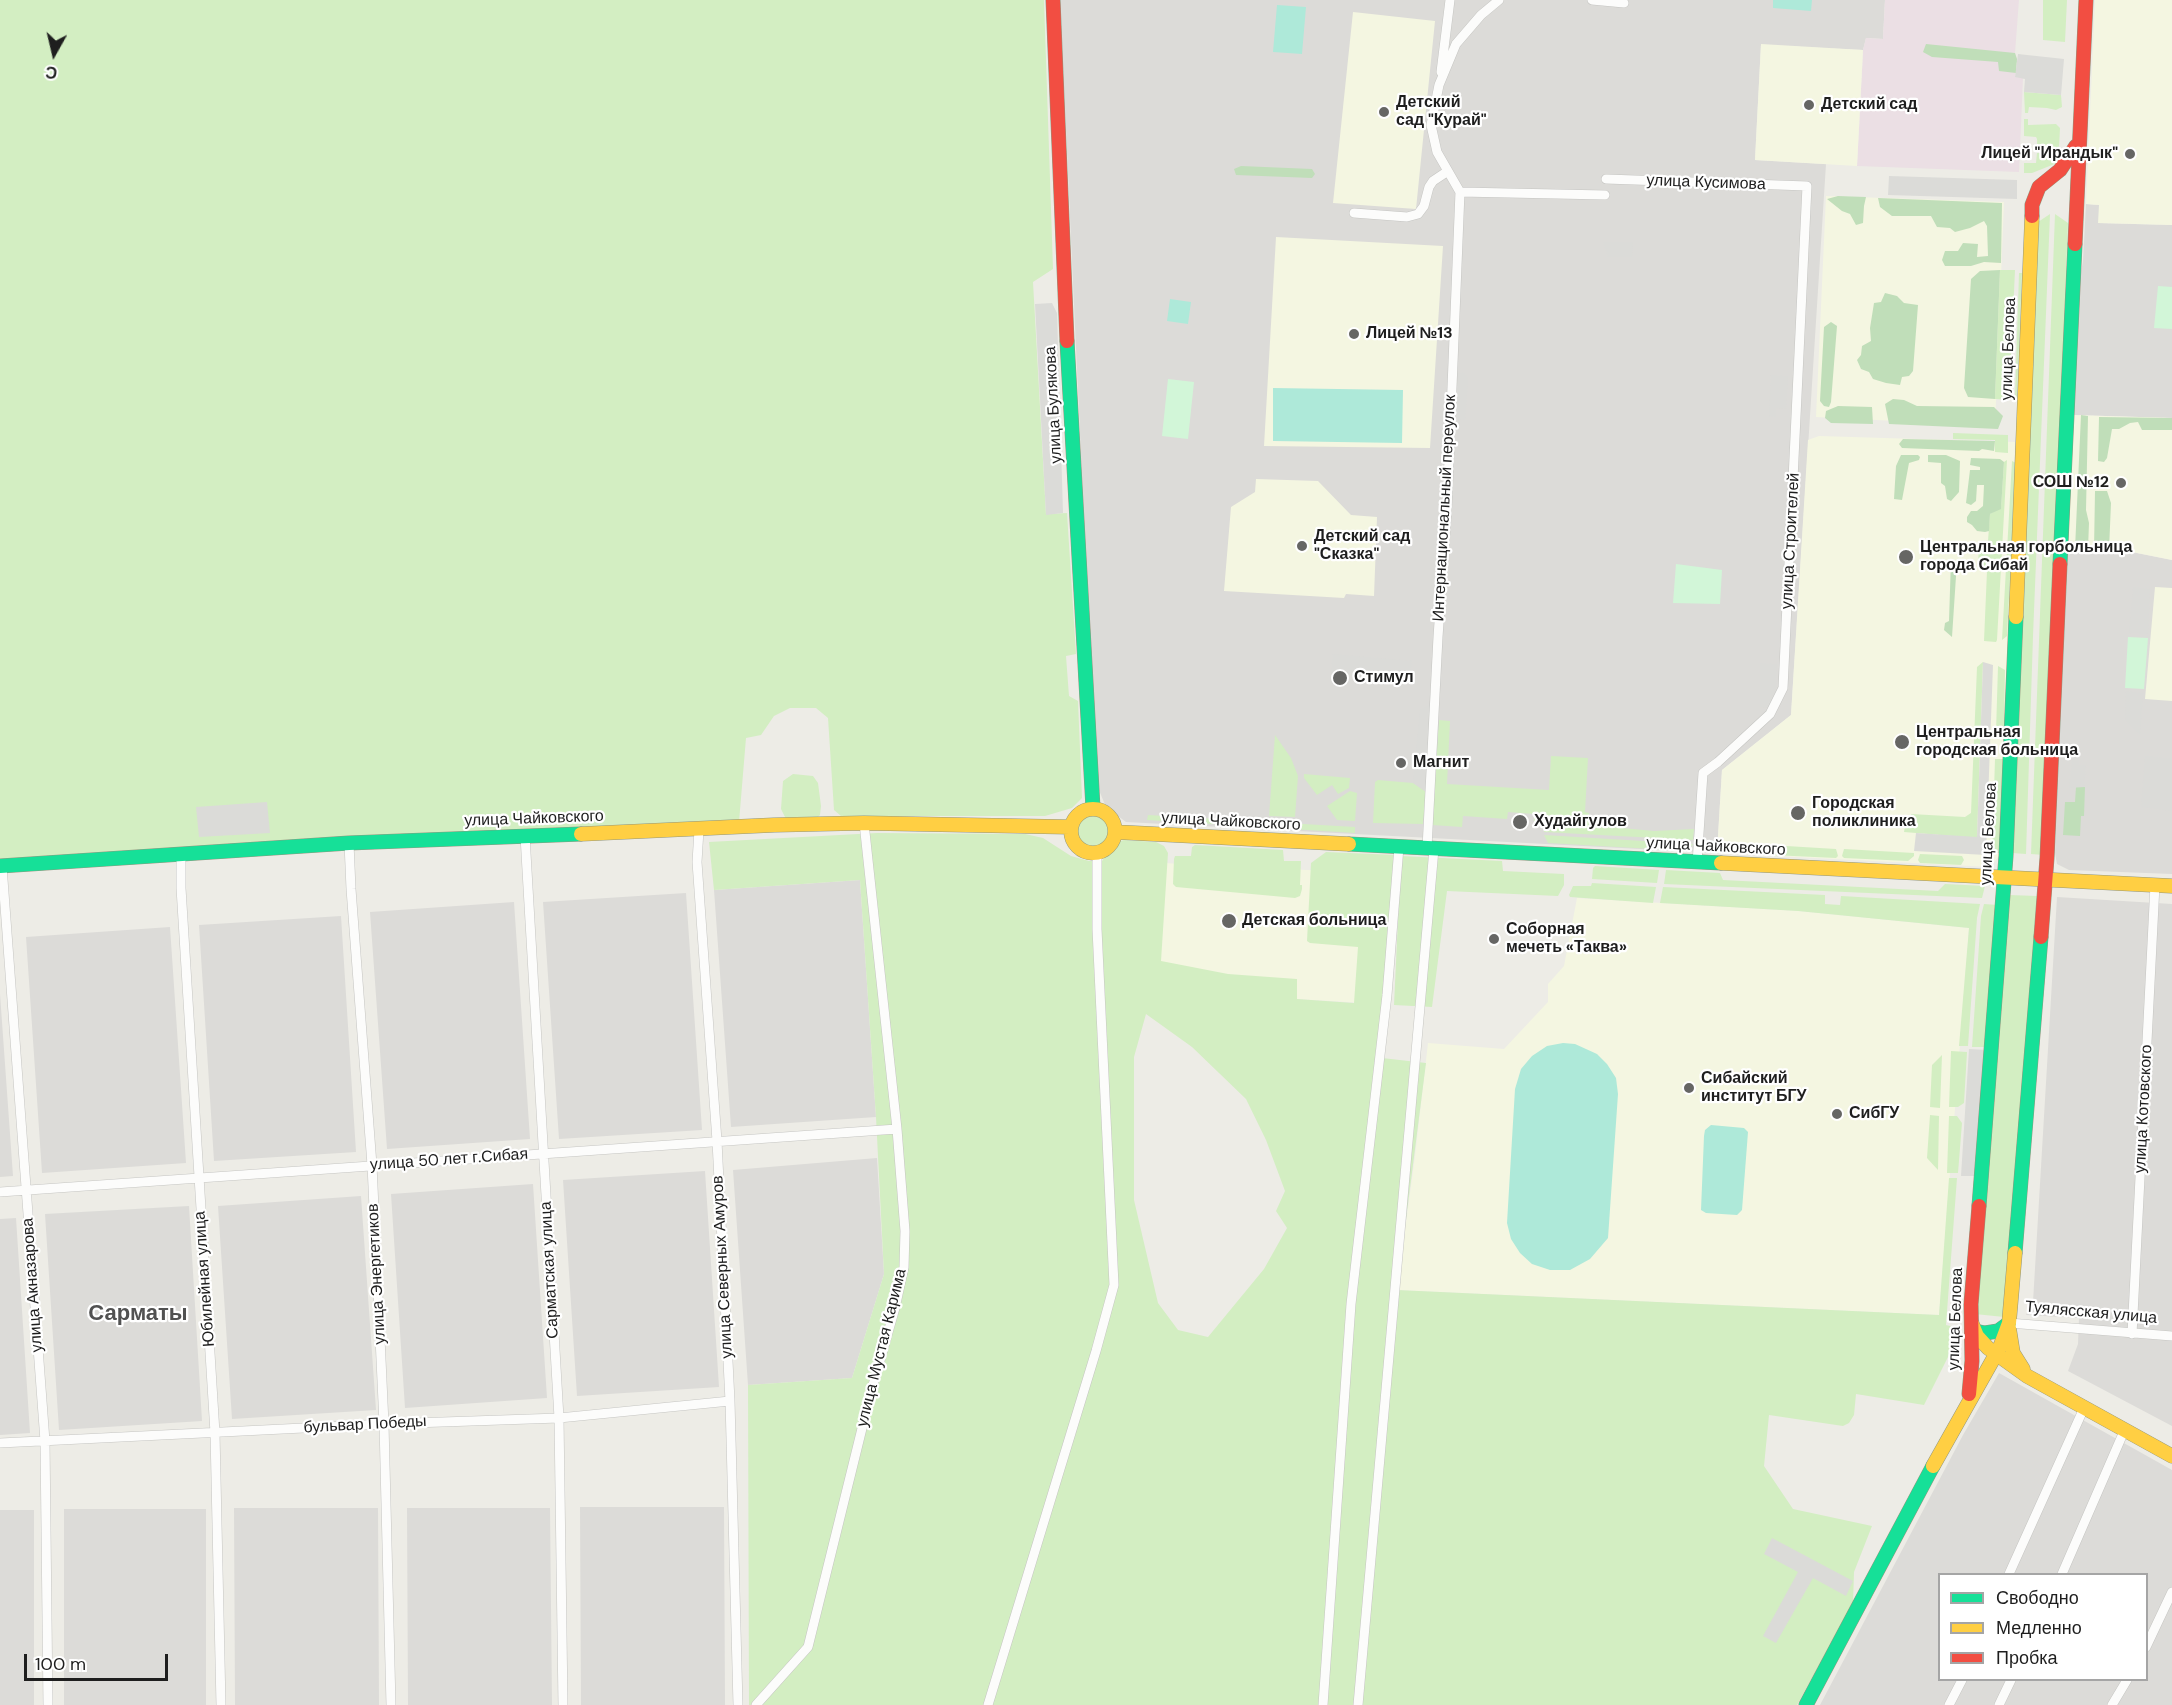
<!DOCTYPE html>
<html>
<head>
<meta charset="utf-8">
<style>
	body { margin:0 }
	#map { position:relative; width:2172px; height:1705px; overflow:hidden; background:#edece6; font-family:"DM Sans",sans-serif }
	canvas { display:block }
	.legend { position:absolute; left:1938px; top:1573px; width:210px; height:108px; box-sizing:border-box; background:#fff; border:2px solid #a5a5a5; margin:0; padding:8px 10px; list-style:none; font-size:18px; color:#1e1e1e }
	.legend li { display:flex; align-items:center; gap:12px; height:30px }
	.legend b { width:30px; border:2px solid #a5a5a5 }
	.north { position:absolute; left:24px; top:24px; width:60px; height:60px; -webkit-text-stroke:4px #fff; paint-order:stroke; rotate:188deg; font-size:16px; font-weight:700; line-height:24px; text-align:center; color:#1e1e1e }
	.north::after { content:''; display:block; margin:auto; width:21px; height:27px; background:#1e1e1e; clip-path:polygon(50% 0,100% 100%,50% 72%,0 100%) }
	.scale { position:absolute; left:24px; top:1654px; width:144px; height:27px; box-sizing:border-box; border:3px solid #1e1e1e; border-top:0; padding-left:8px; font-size:18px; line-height:21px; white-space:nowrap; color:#1e1e1e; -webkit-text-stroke:4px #fff; paint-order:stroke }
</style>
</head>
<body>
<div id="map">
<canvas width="2172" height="1705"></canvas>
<ul class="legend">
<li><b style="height:8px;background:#16e098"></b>Свободно</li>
<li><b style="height:8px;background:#ffcf43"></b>Медленно</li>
<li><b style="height:8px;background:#f24e42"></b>Пробка</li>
</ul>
<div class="north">С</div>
<div class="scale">100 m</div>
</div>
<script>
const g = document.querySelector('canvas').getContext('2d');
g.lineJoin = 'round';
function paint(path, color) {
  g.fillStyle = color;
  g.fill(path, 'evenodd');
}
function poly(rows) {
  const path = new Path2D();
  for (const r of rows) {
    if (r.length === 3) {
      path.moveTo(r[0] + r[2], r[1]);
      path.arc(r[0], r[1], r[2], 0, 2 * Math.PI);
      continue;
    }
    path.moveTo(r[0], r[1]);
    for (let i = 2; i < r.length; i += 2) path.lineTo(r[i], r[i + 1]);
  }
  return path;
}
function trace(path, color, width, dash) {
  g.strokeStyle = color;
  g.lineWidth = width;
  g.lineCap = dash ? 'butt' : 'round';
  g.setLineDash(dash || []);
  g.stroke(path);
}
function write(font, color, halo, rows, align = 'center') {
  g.font = font + ' "DM Sans",sans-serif';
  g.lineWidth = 4.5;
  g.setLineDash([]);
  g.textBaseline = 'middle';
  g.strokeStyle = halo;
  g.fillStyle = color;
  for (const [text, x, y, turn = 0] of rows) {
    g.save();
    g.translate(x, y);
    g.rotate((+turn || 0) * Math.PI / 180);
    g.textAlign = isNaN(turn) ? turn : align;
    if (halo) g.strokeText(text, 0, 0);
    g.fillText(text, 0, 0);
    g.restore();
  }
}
paint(poly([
	[1060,0,1885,0,1883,39,1866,38,1863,50,1761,45,1755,160,1826,164,1791,715,1722,770,1717,853,1126,822,1106,807,1096,783],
	[2086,204,2099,205,2099,223,2172,225,2172,418,2072,415,2077,276,2081,272,2083,261],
	[2068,549,2127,551,2172,560,2172,874,2069,870,2057,864,2055,853,2057,789],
	[860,880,876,1117,731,1127,714,890],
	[686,893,702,1130,559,1139,543,902],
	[2057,897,2172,904,2172,1426,2068,1371,2078,1344,2079,1318,2026,1315,2033,1302],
	[514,902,530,1139,387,1149,370,912],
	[341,916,356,1152,214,1161,199,925],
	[170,927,186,1163,42,1173,26,937],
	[0,994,13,1176,0,1177],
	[877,1158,884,1274,852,1378,748,1385,733,1170],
	[705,1171,719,1387,577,1396,563,1180],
	[533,1184,547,1398,405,1408,391,1194],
	[361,1196,376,1410,232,1419,218,1206],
	[189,1206,202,1421,59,1430,45,1214],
	[16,1218,30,1433,0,1435,0,1219],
	[1999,1373,2172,1470,2172,1705,1820,1705,1963,1435],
	[1940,1574,2146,1574,2146,1680,1940,1680],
	[580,1507,724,1507,725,1705,581,1705],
	[234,1508,378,1508,379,1705,235,1705],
	[407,1508,550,1508,552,1705,408,1705],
	[64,1509,206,1509,206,1705,64,1705],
	[0,1510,34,1510,34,1705,0,1705]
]), '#dcdbd8');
paint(poly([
	[1885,0,2019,0,2015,53,2017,59,2015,76,2023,78,2019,172,1857,166,1863,50,1866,38,1883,39]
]), '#ebdfe4');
paint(poly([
	[2095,0,2172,0,2172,225,2098,223,2099,205,2086,204],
	[1353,12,1435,21,1416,209,1333,203],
	[1761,44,1863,50,1857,166,1755,160],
	[1826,196,2004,202,1995,426,1816,417],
	[1276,237,1443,246,1430,448,1264,446],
	[2072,415,2172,418,2172,560,2127,551,2068,549],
	[1819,436,2015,442,2001,836,1999,856,1990,867,1717,853,1722,770,1791,715,1808,440],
	[1256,479,1318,481,1351,515,1377,517,1374,596,1346,594,1344,598,1224,591,1231,507,1255,492],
	[2155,587,2172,588,2172,701,2145,699],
	[1122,861,1390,874,1381,1004,1142,990],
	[1577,898,1798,911,1969,928,1939,1315,1397,1290,1415,1156,1428,1043,1504,1049,1548,1002,1548,984,1564,966]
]), '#f4f6e1');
paint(poly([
	[0,0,1044,0,1053,269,1033,282,1046,514,1067,513,1076,654,1066,656,1069,696,1078,701,1082,798,1072,808,1045,816,841,816,834,810,828,718,816,708,790,708,774,716,761,735,746,738,739,822,332,837,0,859],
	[2043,0,2067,0,2065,42,2043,40],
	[2024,92,2061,95,2062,107,2056,110,2047,108,2029,107,2028,113,2025,113],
	[2024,119,2028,119,2028,125,2056,124,2060,128,2059,148,2037,147,2037,139,2036,137,2024,136],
	[2037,153,2059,153,2057,163,2032,173,2024,173,2024,163,2036,163],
	[2050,214,2033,636,2026,854,2012,853,2035,224],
	[2055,214,2068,223,2044,855,2031,854],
	[2000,270,2015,270,2009,400,1995,399],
	[2019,273,2022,273,2017,398,2015,398],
	[1953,433,2008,435,2008,453,1995,452,1995,440,1953,439],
	[2007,460,1997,640,1996,642,1984,641,1987,571,1978,569,1979,541,1988,541,1990,514,2001,508,2004,462],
	[2012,461,2016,463,2007,636,2002,640],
	[1983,662,1977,838,1904,832,1905,826,1910,826,1911,814,1965,817,1971,813,1977,667],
	[1998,666,2005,670,2004,732,1996,732],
	[1439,720,1450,721,1447,784,1549,790,1551,756,1588,758,1585,812,1589,813,1589,825,1654,831,1694,829,1693,840,1544,832,1544,822,1534,821,1534,814,1508,812,1507,819,1463,816,1462,827,1432,825],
	[1275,735,1291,758,1298,776,1295,817,1269,816],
	[1995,759,2003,759,1999,853,1992,853],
	[793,774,813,776,818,783,821,806,820,815,816,819,786,819,781,809,783,781],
	[1304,774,1350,778,1349,788,1338,794,1332,785,1317,795,1304,778],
	[1378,780,1413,783,1426,792,1423,824,1373,823,1375,782],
	[1350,791,1357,793,1355,821,1337,820,1327,806],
	[1148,815,1355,827,1355,833,1147,820],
	[1093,832,16],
	[877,833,1025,834,1043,838,1071,856,1089,861,1102,861,1117,842,1124,840,1156,842,1164,846,1168,853,1161,961,1228,974,1297,979,1297,999,1354,1003,1358,947,1310,943,1307,941,1311,863,1326,852,1396,855,1386,986,1381,1004,1382,1058,1426,1063,1397,1290,1939,1315,1949,1178,1957,1178,1946,1325,1962,1329,1924,1405,1856,1394,1854,1415,1849,1423,1843,1426,1769,1415,1764,1466,1793,1509,1872,1526,1854,1572,1853,1604,1797,1705,749,1705,748,1385,852,1378,884,1274,876,1117,860,880,714,890,709,842],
	[1146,1014,1192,1047,1246,1099,1266,1140,1285,1191,1276,1211,1287,1228,1264,1269,1208,1337,1178,1330,1158,1303,1134,1200,1134,1057],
	[1544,835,1693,844,1688,851,1548,843],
	[1753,844,1836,849,1838,856,1836,858,1750,854,1749,850],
	[1195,845,1283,850,1284,861,1301,861,1300,885,1302,885,1302,889,1300,896,1295,898,1176,887,1173,884,1174,859,1175,856,1191,856,1192,847],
	[1844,849,1914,853,1914,856,1908,861,1844,858,1842,856],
	[1920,854,1962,856,1964,860,1961,865,1920,863,1918,860],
	[1401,856,1502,861,1503,871,1564,874,1564,885,1558,896,1447,891,1432,1007,1394,1005],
	[1595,866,1659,870,1657,883,1592,879,1593,868],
	[1666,870,1720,873,1723,880,1938,891,1945,884,1985,886,1982,898,1664,884],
	[1592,883,1656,887,1653,903,1570,897,1569,895,1573,886,1591,886],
	[1663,887,1825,895,1825,904,1840,905,1841,896,1980,904,1977,918,1968,1046,1959,1046,1969,928,1798,911,1660,903],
	[2009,895,2037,896,2004,1317,1975,1314],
	[1984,904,1998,905,1987,1044,1984,1047,1972,1047,1981,916],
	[1951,1051,1967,1052,1964,1103,1958,1107,1949,1107],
	[1942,1055,1940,1108,1930,1107,1932,1065],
	[1930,1115,1939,1116,1938,1170,1927,1158],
	[1949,1116,1957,1116,1962,1123,1958,1173,1947,1173]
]), '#d3eec2');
paint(poly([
	[1926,44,2015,53,2017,59,2016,73,1999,71,1998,62,1932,57,1923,52],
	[1241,166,1312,169,1315,174,1312,178,1236,175,1234,169],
	[1838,196,1866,197,1864,206,1863,223,1856,225,1850,214,1842,211,1827,199],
	[1878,198,2002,203,2001,263,1984,262,1971,266,1945,266,1942,260,1945,251,1958,251,1963,243,1978,244,1977,257,1988,256,1987,226,1984,221,1970,228,1955,232,1950,228,1937,227,1931,216,1892,216,1880,207],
	[2000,270,1995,399,1968,397,1964,388,1971,279,1980,271],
	[1885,293,1897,296,1904,303,1918,305,1913,371,1909,376,1902,377,1900,385,1886,383,1873,379,1869,372,1861,369,1857,360,1861,355,1862,346,1871,341,1870,328,1874,303,1881,302],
	[1831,322,1837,326,1831,402,1829,407,1824,406,1820,401,1824,327],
	[1893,399,1904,400,1917,406,1994,407,2003,416,1998,429,1889,424,1885,404],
	[1838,406,1872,407,1873,424,1831,423,1825,418,1826,411],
	[2081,415,2088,416,2086,510,2089,523,2088,549,2075,549],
	[2099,417,2172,418,2172,430,2142,430,2138,422,2130,423,2119,429,2112,429,2107,458,2104,462,2098,461],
	[1903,439,1995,441,1994,451,1982,449,1979,451,1902,448,1899,444],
	[1901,455,1918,455,1920,457,1919,460,1909,463,1902,500,1894,499,1896,466],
	[1928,455,1946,455,1960,461,1959,492,1951,501,1947,499,1945,486,1941,483,1941,463,1928,462],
	[1971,458,2000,459,2004,462,2001,509,1990,514,1989,531,1985,532,1977,531,1972,525,1967,522,1967,517,1971,511,1977,511,1983,506,1984,485,1977,485,1976,501,1971,505,1966,503,1970,470,1980,470,1980,467,1970,465],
	[2095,491,2107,491,2111,503,2109,550,2094,550],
	[1951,559,1957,561,1952,637,1944,630,1945,623,1949,621],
	[2076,787,2085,787,2084,816,2081,816,2080,836,2063,835,2065,802,2075,802]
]), '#c0deb9');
paint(poly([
	[2158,286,2172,287,2172,329,2154,328],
	[1168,379,1194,382,1188,439,1162,436],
	[1676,564,1722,570,1720,604,1673,603],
	[2128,637,2148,638,2144,689,2125,688]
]), '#d2f6d8');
paint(poly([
	[1773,0,1812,0,1811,11,1773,8],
	[1277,5,1306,7,1302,54,1273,52],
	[1170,299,1191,302,1188,324,1167,321],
	[1273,388,1403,390,1402,443,1273,441],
	[1563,1043,1575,1044,1597,1054,1607,1064,1616,1078,1618,1094,1608,1238,1590,1259,1570,1270,1550,1270,1532,1264,1520,1253,1511,1239,1507,1223,1515,1089,1521,1069,1532,1056,1547,1046],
	[1711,1125,1744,1128,1748,1132,1742,1210,1737,1215,1706,1213,1701,1210,1704,1136,1705,1130]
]), '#aee9d9');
paint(poly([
	[2018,54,2064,59,2061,95,2024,92,2025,79,2015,77],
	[1889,176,2017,180,2017,199,1888,195],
	[1603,242,1633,242,1632,257,1608,257],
	[1052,303,1057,313,1063,513,1046,515,1035,304],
	[1452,372,1465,373,1468,380,1465,420,1450,419],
	[1771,375,1788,376,1786,409,1776,408,1775,417,1769,416],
	[2133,587,2150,589,2148,634,2129,633],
	[1333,654,1412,661,1409,679,1331,673],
	[1983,662,1993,665,1986,855,1914,851,1916,833,1977,837],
	[1760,663,1777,664,1776,688,1770,708,1760,707],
	[2126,691,2143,693,2140,734,2125,720],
	[1434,703,1430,794,1413,783,1420,710],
	[2073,754,2079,755,2079,765,2086,765,2084,787,2069,788],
	[2145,756,2172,759,2172,811,2141,807],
	[267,802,270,833,199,837,196,807],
	[1969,1049,1987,1050,1978,1176,1961,1176],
	[1772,1538,1853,1581,1846,1596,1813,1578,1776,1643,1763,1636,1798,1572,1764,1554]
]), '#dbdbd8');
const street = poly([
	[1592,0,1624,3],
	[1441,72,1450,0],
	[1606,179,1807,186,1783,688,1770,714,1718,762,1703,773,1697,863],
	[1460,192,1605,195],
	[1354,213,1407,217,1418,214,1424,206,1429,187,1433,181,1448,171],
	[699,830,697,862,717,1141,730,1401,738,1705],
	[525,836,559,1418,563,1705],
	[349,843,351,889,372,1165,384,1424,391,1705],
	[1427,848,1438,637,1447,509,1460,192,1437,152,1431,125,1439,85,1456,44,1481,15,1499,0],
	[181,854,181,888,215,1433,221,1705],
	[2,866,45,1441,48,1705],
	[0,1192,897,1129],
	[2009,1323,2172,1336],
	[2132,1334,2155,885],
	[0,1443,384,1424,559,1418,730,1401],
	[2009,1574,2084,1408],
	[2062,1574,2125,1429],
	[2146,1647,2172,1592],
	[756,1705,808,1647,871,1392,895,1308,904,1267,905,1231,897,1129,864,823],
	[988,1705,1096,1351,1114,1285,1097,929,1097,853],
	[1323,1705,1351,1304,1387,995,1399,847],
	[1358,1705,1434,849],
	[1949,1705,1962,1680],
	[1999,1705,2011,1680],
	[2112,1705,2127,1680]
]);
const fast = poly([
	[1067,341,1093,808],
	[2060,564,2075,244],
	[1349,844,1721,863],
	[0,866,349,843,581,834],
	[1979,1206,2006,856,2016,617],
	[2015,1253,2041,937],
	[1975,1331,1985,1333,1998,1331,2009,1323],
	[1806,1705,1933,1466]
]);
const slow = poly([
	[2016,617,2032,216],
	[1093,831,22],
	[1115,832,1349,844],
	[581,834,774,825,864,823,1070,827],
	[1721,863,2172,886],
	[1972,1324,1977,1336,1988,1348,2027,1376,2172,1456],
	[2009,1328,2013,1353,2023,1369],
	[1933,1466,2000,1347,2009,1323,2015,1253]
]);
const jam = poly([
	[1053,0,1067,341],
	[2032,216,2032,205,2039,187,2060,170,2076,146],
	[2075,244,2086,0],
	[2041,937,2047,858,2060,564],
	[1969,1394,1972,1361,1971,1304,1979,1206]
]);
trace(street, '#c5c5c2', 10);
trace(fast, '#92977e', 15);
trace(slow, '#92977e', 15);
trace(jam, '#92977e', 15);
trace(street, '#fcfcfb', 9);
trace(fast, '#16e098', 14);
trace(slow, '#ffcf43', 14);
trace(jam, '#f24e42', 14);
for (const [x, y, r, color] of [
	[1809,105,6,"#666664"],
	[1384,112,6,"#666664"],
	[2130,154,6,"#666664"],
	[1354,334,6,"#666664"],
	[2121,483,6,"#666664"],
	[1302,546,6,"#666664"],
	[1906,557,8,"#666664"],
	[1340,678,8,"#666664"],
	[1902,742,8,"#666664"],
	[1401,763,6,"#666664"],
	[1798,813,8,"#666664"],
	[1520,822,8,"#666664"],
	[1229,921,8,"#666664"],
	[1494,939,6,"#666664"],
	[1689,1088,6,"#666664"],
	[1837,1114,6,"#666664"]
]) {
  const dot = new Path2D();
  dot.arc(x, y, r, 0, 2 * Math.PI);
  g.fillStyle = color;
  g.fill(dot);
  trace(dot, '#fff', 2);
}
write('bold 16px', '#1e1e1e', '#fff', [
	["Детский",1396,103],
	["сад \"Курай\"",1396,121],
	["Детский сад",1821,105],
	["Лицей \"Ирандык\"",2118,154,"right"],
	["Лицей №13",1366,334],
	["СОШ №12",2109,483,"right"],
	["Детский сад",1314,537],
	["\"Сказка\"",1314,555],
	["Центральная горбольница",1920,548],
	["города Сибай",1920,566],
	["Стимул",1354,678],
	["Центральная",1916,733],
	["городская больница",1916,751],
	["Магнит",1413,763],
	["Городская",1812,804],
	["поликлиника",1812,822],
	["Худайгулов",1534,822],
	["Детская больница",1242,921],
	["Соборная",1506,930],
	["мечеть «Таква»",1506,948],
	["Сибайский",1701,1079],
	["институт БГУ",1701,1097],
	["СибГУ",1849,1114]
], 'left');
write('16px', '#1e1e1e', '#fff', [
	["улица Кусимова",1706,183,2],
	["улица Белова",2009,349,-88],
	["улица Булякова",1054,405,-93],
	["Интернациональный переулок",1445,508,-87],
	["улица Строителей",1791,541,-87],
	["улица Чайковского",534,819,-2],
	["улица Чайковского",1231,822,3],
	["улица Белова",1989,834,-87],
	["улица Чайковского",1716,847,3],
	["улица Котовского",2144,1109,-87],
	["улица 50 лет г.Сибая",449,1160,-4],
	["улица Северных Амуров",723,1267,-93],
	["Сарматская улица",550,1270,-93],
	["улица Энергетиков",377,1274,-93],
	["Юбилейная улица",205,1279,-94],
	["улица Акназарова",33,1285,-94],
	["Туялясская улица",2091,1313,5],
	["улица Белова",1956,1319,-88],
	["улица Мустая Карима",882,1348,-76],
	["бульвар Победы",365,1425,-3]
]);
write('bold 22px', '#515151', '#fff', [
	["Сарматы",138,1314]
]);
</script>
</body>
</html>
